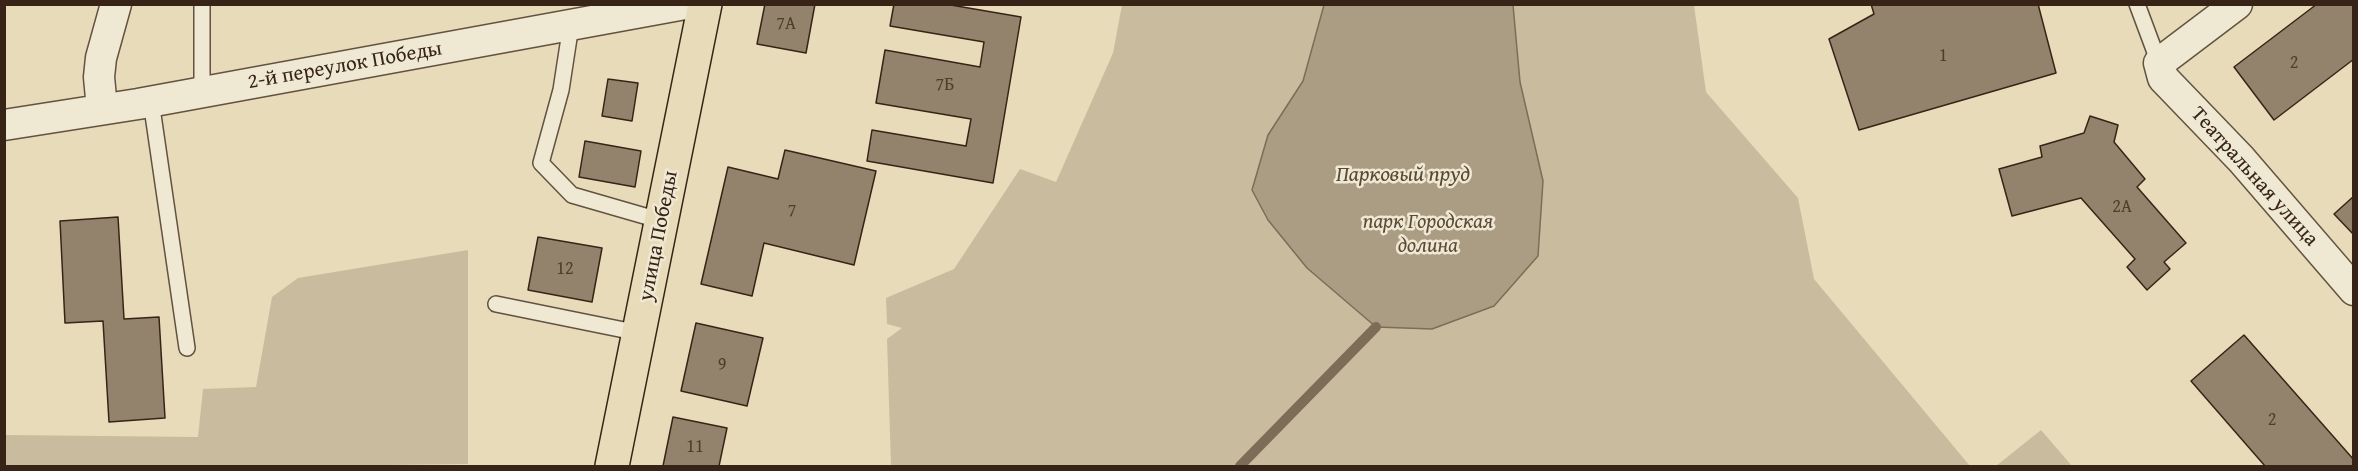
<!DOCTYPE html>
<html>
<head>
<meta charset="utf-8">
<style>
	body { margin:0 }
	#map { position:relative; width:2358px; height:471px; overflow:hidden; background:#e7dbba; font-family:"Gentium Book Plus",serif }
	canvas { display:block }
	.frame { position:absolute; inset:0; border:6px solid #372417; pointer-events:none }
</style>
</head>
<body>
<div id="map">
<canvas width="2358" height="471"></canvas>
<div class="frame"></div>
</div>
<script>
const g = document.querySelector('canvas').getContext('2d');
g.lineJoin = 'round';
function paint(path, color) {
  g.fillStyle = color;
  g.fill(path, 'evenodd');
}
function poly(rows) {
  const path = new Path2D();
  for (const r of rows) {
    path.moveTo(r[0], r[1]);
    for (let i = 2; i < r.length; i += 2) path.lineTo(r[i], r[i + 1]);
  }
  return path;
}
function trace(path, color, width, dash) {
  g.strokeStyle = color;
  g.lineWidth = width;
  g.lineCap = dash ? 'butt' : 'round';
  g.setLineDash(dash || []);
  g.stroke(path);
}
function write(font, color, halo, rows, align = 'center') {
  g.font = font + ' "Gentium Book Plus",serif';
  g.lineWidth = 5;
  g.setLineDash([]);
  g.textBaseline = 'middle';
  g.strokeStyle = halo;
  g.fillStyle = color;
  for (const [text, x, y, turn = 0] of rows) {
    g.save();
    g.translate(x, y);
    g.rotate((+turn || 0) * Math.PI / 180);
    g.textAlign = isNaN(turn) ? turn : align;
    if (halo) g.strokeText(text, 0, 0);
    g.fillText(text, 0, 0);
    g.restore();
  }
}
paint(poly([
	[1122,5,1694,5,1706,92,1798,198,1814,279,1970,466,891,466,887,339,902,328,887,324,886,298,954,269,1020,169,1056,182,1113,53],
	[468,250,468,464,310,466,5,466,5,435,198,437,203,389,256,387,272,297,298,278],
	[2041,430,2072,466,1996,466]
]), '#c9bc9e');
const water = poly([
	[1324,5,1513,5,1520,82,1543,181,1538,256,1494,306,1432,329,1376,327,1307,268,1268,220,1252,190,1268,135,1303,81,1324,5]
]);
paint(water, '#ab9d83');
trace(water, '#7d6d58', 1.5);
trace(poly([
	[1240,466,1376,327]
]), '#7d6d58', 10);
const building = poly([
	[765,4,815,4,806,53,757,44,765,4],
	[894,4,945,4,1021,17,993,183,867,161,872,130,966,146,971,119,876,103,885,50,980,67,984,42,890,26,894,4],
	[1871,4,2038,4,2056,73,1859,130,1829,39,1874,14,1871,4],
	[2317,4,2354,4,2354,59,2274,120,2234,67,2317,4],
	[608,79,638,83,632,121,602,116,608,79],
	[2090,116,2118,125,2114,142,2145,179,2137,187,2186,243,2164,262,2170,269,2147,290,2127,267,2135,259,2081,198,2012,216,1999,169,2042,157,2040,146,2084,133,2090,116],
	[585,141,641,151,635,187,579,177,585,141],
	[785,150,876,171,854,265,764,243,752,296,701,284,728,167,778,179,785,150],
	[2354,196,2354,235,2334,214,2354,196],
	[118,217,124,319,159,317,165,418,109,422,103,321,65,323,60,221,118,217],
	[538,237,602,248,592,302,528,290,538,237],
	[696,323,763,338,747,406,681,391,696,323],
	[2244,335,2354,460,2354,466,2265,466,2191,381,2244,335],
	[673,417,727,428,719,466,663,466,673,417]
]);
paint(building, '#93836c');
trace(building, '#372417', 1.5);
const service = poly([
	[202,4,202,92],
	[2137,4,2159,63],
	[571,25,561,90,541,163,572,195,662,221],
	[151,101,187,348],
	[496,304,639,333]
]);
const minor = poly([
	[2237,4,2159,63,2163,78,2241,159,2354,290],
	[102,109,99,77,101,58,116,4],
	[4,125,138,104,685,4]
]);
const trunk = poly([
	[612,466,705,4]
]);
trace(service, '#635240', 18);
trace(minor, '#635240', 33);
trace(trunk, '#372417', 36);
trace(service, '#efe8d2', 15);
trace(minor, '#efe8d2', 30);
trace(trunk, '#e7dbba', 33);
write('18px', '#4e3c2c', null, [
	["7А",786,24],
	["1",1943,56],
	["2",2294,63],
	["7Б",945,85],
	["2А",2122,207],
	["7",792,211],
	["12",565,269],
	["9",722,365],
	["2",2272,420],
	["11",695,447]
]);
write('21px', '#372417', '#efe8d2', [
	["2-й переулок Победы",345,66,-10],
	["Театральная улица",2254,177,48],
	["улица Победы",659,236,-79]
]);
write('italic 21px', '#5c4a39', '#efe8d2', [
	["парк Городская",1428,223],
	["долина",1428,247]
]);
write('italic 22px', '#5a4837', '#efe8d2', [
	["Парковый пруд",1403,175]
]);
</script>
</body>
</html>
